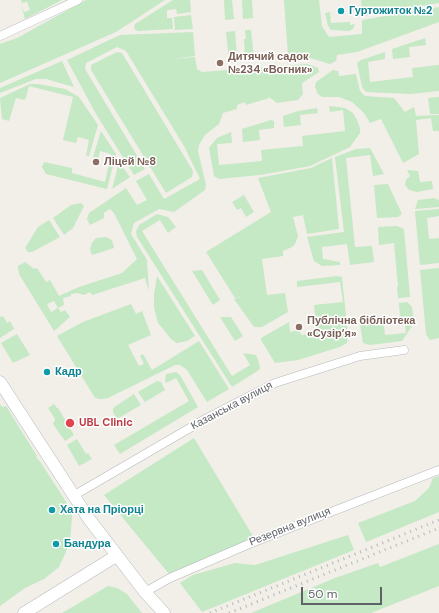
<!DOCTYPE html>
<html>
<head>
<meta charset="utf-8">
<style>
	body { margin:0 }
	#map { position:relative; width:439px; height:613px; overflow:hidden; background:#f1efe8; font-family:"DM Sans",sans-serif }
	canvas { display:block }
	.scale { position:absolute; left:301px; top:587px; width:81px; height:18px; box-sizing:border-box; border:2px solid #5f6368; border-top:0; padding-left:5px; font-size:12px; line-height:14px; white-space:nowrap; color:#5f6368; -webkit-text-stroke:3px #fff; paint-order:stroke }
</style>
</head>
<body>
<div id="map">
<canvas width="439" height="613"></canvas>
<div class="scale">50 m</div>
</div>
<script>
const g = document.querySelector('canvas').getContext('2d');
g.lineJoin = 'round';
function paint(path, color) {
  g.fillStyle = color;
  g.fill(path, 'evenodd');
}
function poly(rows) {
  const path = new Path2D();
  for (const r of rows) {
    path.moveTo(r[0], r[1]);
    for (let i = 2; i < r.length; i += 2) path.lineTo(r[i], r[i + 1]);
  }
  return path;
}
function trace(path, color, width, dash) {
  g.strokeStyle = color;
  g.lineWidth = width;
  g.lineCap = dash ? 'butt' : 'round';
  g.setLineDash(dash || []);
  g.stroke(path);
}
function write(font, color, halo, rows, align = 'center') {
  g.font = font + ' "DM Sans",sans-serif';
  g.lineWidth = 3;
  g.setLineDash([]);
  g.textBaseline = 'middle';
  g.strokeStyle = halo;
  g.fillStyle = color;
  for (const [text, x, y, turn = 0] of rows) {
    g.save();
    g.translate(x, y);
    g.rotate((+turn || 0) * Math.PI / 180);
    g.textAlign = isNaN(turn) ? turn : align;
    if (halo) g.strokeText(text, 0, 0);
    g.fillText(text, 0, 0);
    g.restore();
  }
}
paint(poly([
	[21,0,62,0,25,19,21,4,24,12,30,10,27,2,22,3],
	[86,0,165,0,116,32,0,83,0,44,17,38],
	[173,0,190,0,191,12,177,14,176,9,167,10,167,18,172,18,173,29,138,31,134,29,135,24],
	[224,0,232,0,234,19,225,20],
	[242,0,252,0,253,18,243,19],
	[284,0,319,0,322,26,329,37,362,34,362,20,439,7,439,22,357,52,337,55,336,61,330,64,310,58,294,60,290,59,288,55],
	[361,0,439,0,439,3,362,16],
	[330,12,331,23,350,22,350,25,355,24,353,29,349,31,331,30,328,26,325,13],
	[191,15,193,29,175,30,174,17],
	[245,30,251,30,254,59,251,61,247,59,245,55,244,39,246,39],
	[235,31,237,58,236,61,233,63,229,61,226,32],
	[193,32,195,56,171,59,195,57,197,69,202,72,307,64,318,68,319,72,302,83,303,94,298,100,277,103,269,97,267,91,269,98,246,105,245,102,237,105,237,109,223,113,219,124,205,135,199,145,198,151,206,185,205,190,174,212,159,209,134,223,131,234,147,260,149,291,145,278,92,295,90,292,84,295,77,293,71,294,71,296,63,298,64,305,58,308,54,301,47,304,51,312,58,308,61,312,65,310,70,317,54,331,19,274,18,266,25,262,34,269,37,268,46,282,50,280,59,296,79,287,122,273,137,259,114,213,110,209,108,210,104,213,104,218,90,225,87,219,89,213,126,188,137,205,147,200,136,181,149,174,164,199,200,179,184,146,126,51,117,47,86,63,85,69,145,169,134,175,96,114,67,60,120,35],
	[425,38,426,45,409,47,410,57,393,59,392,49],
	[117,52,122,53,193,171,192,177,166,193,91,70,91,65],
	[385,52,385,59,368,62,370,82,413,77,412,68,439,65,439,91,411,94,366,92,362,87,357,63,361,60],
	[62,61,74,87,46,79,36,79,0,93,0,88],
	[333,70,338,71,339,76,356,74,360,91,365,96,394,98,405,112,414,107,416,116,439,115,439,131,433,131,431,118,416,120,419,154,403,163,381,119,370,123,364,113,352,102,339,97,322,97,318,94,315,87,316,82],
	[30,84,38,84,65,89,79,97,98,125,89,156,86,156,89,140,78,137,76,143,63,140,73,97,29,86,25,100,16,98,9,121,2,119,0,98],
	[439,97,439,114,430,114,428,98],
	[329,106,345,108,353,113,357,120,360,128,360,133,350,147,310,166,260,175,219,179,214,176,209,148,217,138,231,132,232,143,217,144,219,165,262,161,261,150,303,146,302,136,345,131,343,110,330,112],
	[317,108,318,113,300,115,301,125,284,127,283,116,298,111],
	[271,120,274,121,274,128,259,130,260,140,243,142,242,129],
	[101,131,116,154,107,189,46,174,42,167,44,162,72,168,72,173,105,182,111,154,100,151,98,159,93,157],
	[370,148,384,174,373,176,370,155,346,158,355,247,372,246,374,262,350,265,347,244,322,247,323,259,340,262,340,265,322,266,314,261,307,237,344,232,335,157,356,149],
	[332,158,339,229,307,234,303,215,293,217,298,236,295,244,292,247,283,251,283,256,262,259,267,295,285,293,288,312,262,327,254,327,234,299,246,294,235,298,206,252,271,212,274,220,258,178,311,168],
	[119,162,130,177,112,189],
	[407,170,418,171,420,182,432,181,433,189,417,192,409,190,405,185,406,180,410,176],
	[388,184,402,214,398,217,377,218,374,185],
	[244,195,254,212,246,217,241,208,237,210,232,202],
	[434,198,439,200,439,207,415,209,418,200],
	[81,203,84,206,73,228,64,235,53,218,71,205],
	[439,209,439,216,427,218,429,239,439,238,439,263,420,265,415,211],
	[157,214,168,217,176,227,168,233,160,220,142,231,232,376,250,365,243,353,256,355,258,360,260,366,259,370,232,387,137,237,136,231,139,225],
	[49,220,60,237,32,252,28,252,25,248,38,227],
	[397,226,404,229,410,297,398,298,397,286,398,286,394,243,379,245,378,227],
	[106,237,112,240,114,248,92,255,90,249,92,243,96,238],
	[439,268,439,338,430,340,426,334,420,270],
	[202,270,220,300,213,305,192,271],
	[157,276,195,336,187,341,177,343,172,340,158,323,154,308,154,295],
	[337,276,342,277,348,336,347,343,340,347,298,360,275,363,261,340,261,338,289,322,290,332,300,330,301,335,317,333,314,305,343,302,340,282,297,287,297,281],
	[407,302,412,307,414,323,402,341,370,345,363,343,360,324,369,323,369,320,383,319,385,335,406,333,404,318,400,318,399,303],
	[131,304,136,314,142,311,151,335,128,345,139,366,144,364,140,356,143,354,152,370,199,341,229,389,207,402,187,370,180,365,175,365,108,398,101,399,95,398,57,336,83,322],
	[3,316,7,323,10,321,14,329,0,338,0,317],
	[220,317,231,317,243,336,235,341],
	[17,334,30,355,13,363,1,343],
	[176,372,180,375,198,407,120,454,114,445,189,401,176,378,166,383,165,380,166,374],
	[157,381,161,382,165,390,145,402,138,392],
	[134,394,141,405,117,419,113,412,113,408],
	[0,404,2,407,6,406,37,456,36,457,41,463,70,508,72,516,70,543,59,567,44,579,25,588,0,606],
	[54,404,57,408,58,408,74,435,65,441,53,424,55,419,48,408],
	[194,438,254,538,169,574,104,495],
	[77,439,86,454,88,453,92,459,79,466,67,445],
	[439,476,439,512,366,542,358,523,415,501,429,488,433,478],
	[348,535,354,550,202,612,180,583,193,575,235,563,255,565],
	[439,544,439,586,371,613,251,613,335,578,378,563,380,567],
	[108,586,117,588,127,594,142,613,62,613]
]), '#c5e8c5');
const street = poly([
	[0,36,78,0],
	[73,496,207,418,275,383,360,356,404,350],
	[145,592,170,578,249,544,439,470]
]);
const secondary = poly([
	[0,382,89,519,145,592,164,613],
	[24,613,116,556]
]);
trace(street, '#b5b8bc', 9);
trace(secondary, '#b6babf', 13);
trace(street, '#fff', 8);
trace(secondary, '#fff', 12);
trace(poly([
	[210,613,439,520],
	[229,613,439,528]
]), '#b6b7b8', 3, [1, 5]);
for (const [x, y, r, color] of [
	[341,11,4,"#0f9aa8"],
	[220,63,4,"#8d6e63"],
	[96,162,4,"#8d6e63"],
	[299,327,4,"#8d6e63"],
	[47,372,4,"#0f9aa8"],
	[70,423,5,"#e0444e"],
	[52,510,4,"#0f9aa8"],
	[56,544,4,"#0f9aa8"]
]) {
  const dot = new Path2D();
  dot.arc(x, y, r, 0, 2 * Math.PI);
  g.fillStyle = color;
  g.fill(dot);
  trace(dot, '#fff', 1.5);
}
write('bold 11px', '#0d838f', '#fff', [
	["Гуртожиток №2",349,11],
	["Кадр",55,372],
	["Хата на Пріорці",60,510],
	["Бандура",64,544]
], 'left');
write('bold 11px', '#785e54', '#fff', [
	["Дитячий садок",228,57],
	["№234 «Вогник»",228,70],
	["Ліцей №8",104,162],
	["Публічна бібліотека",307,321],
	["«Сузір’я»",307,334]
], 'left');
write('11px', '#5f6368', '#fff', [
	["Казанська вулиця",232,406,-28],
	["Резервна вулиця",290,527,-22]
]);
write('bold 11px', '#be3a42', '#fff', [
	["UBL Clinic",79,423]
], 'left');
</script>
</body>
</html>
